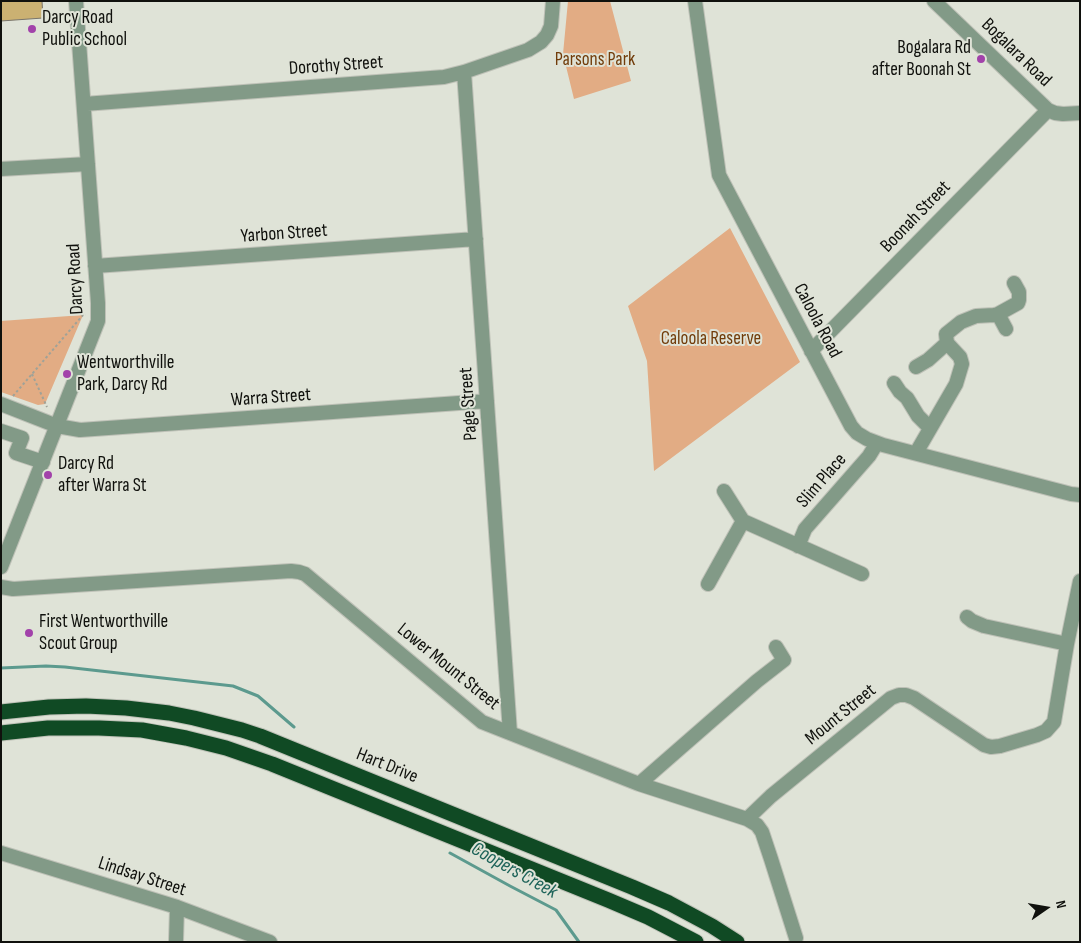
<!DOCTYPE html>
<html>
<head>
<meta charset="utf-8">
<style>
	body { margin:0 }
	#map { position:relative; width:1081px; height:943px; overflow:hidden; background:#dfe3d7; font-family:"Sofia Sans Condensed",sans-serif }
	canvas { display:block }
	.frame { position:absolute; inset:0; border:2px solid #10110d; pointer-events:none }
	.north { position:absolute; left:1021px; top:883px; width:50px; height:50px; -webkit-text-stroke:4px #dfe3d7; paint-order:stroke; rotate:77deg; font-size:14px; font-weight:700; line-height:20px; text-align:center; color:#10110d }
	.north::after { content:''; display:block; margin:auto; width:18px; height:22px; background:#10110d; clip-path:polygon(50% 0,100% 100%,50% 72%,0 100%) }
</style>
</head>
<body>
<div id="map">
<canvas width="1081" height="943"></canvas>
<div class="frame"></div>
<div class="north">N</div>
</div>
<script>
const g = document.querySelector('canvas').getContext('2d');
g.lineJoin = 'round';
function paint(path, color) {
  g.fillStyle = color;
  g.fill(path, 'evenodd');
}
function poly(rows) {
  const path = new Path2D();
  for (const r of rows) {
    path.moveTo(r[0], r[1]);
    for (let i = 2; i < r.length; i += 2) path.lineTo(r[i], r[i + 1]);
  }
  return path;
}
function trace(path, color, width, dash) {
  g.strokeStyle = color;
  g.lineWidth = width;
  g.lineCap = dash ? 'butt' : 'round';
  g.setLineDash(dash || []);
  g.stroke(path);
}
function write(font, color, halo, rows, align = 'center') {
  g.font = font + ' "Sofia Sans Condensed",sans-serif';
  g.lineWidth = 4;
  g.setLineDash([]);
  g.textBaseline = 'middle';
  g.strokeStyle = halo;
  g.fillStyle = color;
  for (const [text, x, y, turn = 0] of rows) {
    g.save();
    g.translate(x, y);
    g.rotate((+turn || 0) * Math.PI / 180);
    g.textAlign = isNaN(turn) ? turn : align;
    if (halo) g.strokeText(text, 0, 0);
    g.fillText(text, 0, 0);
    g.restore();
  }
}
paint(poly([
	[568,1,610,1,631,81,574,99,563,54],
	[730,228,800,362,654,471,647,361,628,306],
	[83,315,45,404,38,405,1,392,1,321]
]), '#e2ac84');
trace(poly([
	[1,668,46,666,65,667,233,686,258,696,294,727],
	[450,853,510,886,556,910,579,942]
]), '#5c9a8e', 3);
const building = poly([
	[1,1,42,1,43,18,1,21,1,1]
]);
paint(building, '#cbb172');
trace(building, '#78746a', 1);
const minor = poly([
	[695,1,719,175,851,426,857,433,867,439,883,445,1071,494,1080,495],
	[934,1,1048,110,1055,113,1063,114,1080,113],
	[464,72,510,733],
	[84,104,444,77,464,72,528,50,541,42,547,35,551,26,553,1],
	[1,169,88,164],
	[95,266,476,239],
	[998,314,1018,303,1019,300,1019,292,1014,283],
	[947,343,946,334,961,322,976,316,994,315,998,314,1006,329],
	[811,351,1048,110],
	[894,383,900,392,907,398,918,416,930,428],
	[1,404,57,426,80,430,487,401],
	[1,431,22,438,16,453,43,462],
	[916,453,956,384,962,364,960,357,947,343,928,360,916,367],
	[724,491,743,521,862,574],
	[798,546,805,529,869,456,877,443],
	[1,567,98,321,98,303,76,1],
	[708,584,743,521],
	[1,587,13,589,291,571,299,572,305,574,482,722,639,784,747,819,757,825,762,832,771,859,796,938],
	[967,617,972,621,984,626,1067,644],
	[639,784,757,681,784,660,776,647],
	[747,819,771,796,891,698,899,695,906,695,914,698,984,745,991,747,1000,746,1037,735,1046,731,1054,722,1067,644,1080,581],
	[1,853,177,907,270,942],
	[176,942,177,907]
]);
const highway = poly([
	[1,712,49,707,86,706,126,708,169,713,194,718,242,730,260,736,632,887,669,903,712,926,737,942],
	[1,733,48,728,99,728,142,730,186,738,226,748,272,764,608,900,648,917,696,942]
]);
trace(minor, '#bec1b7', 16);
trace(highway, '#bec1b7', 17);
trace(poly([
	[32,374,47,407],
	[13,396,83,315,86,315]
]), '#9fa298', 2, [2.5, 2.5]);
trace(minor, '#829a87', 14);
trace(highway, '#104a24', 15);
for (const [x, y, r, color] of [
	[32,29,5,"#a242aa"],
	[981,59,5,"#a242aa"],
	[67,374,5,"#a242aa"],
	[48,475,5,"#a242aa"],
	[29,633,5,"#a242aa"]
]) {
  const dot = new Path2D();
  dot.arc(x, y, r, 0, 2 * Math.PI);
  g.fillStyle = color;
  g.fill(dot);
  trace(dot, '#dfe3d7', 2);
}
write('19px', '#10110d', '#dfe3d7', [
	["Darcy Road",42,18],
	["Public School",42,40],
	["Bogalara Rd",971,48,"right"],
	["after Boonah St",971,70,"right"],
	["Wentworthville",77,363],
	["Park, Darcy Rd",77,385],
	["Darcy Rd",58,464],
	["after Warra St",58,486],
	["First Wentworthville",39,622],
	["Scout Group",39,644]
], 'left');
write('19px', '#10110d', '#dfe3d7', [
	["Bogalara Road",1016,53,44],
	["Dorothy Street",336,66,-4],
	["Boonah Street",916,217,-46],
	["Yarbon Street",284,234,-4],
	["Darcy Road",76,279,-93],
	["Caloola Road",817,321,62],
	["Warra Street",271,398,-4],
	["Page Street",469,404,-94],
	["Slim Place",822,481,-49],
	["Lower Mount Street",448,667,39],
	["Mount Street",841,715,-39],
	["Hart Drive",387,766,22],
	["Lindsay Street",142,877,18]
]);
write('19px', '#713c0a', '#dfe3d7', [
	["Parsons Park",595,60],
	["Caloola Reserve",711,339]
]);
write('italic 20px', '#1d6359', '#dfe3d7', [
	["Coopers Creek",514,871,29]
]);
</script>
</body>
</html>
